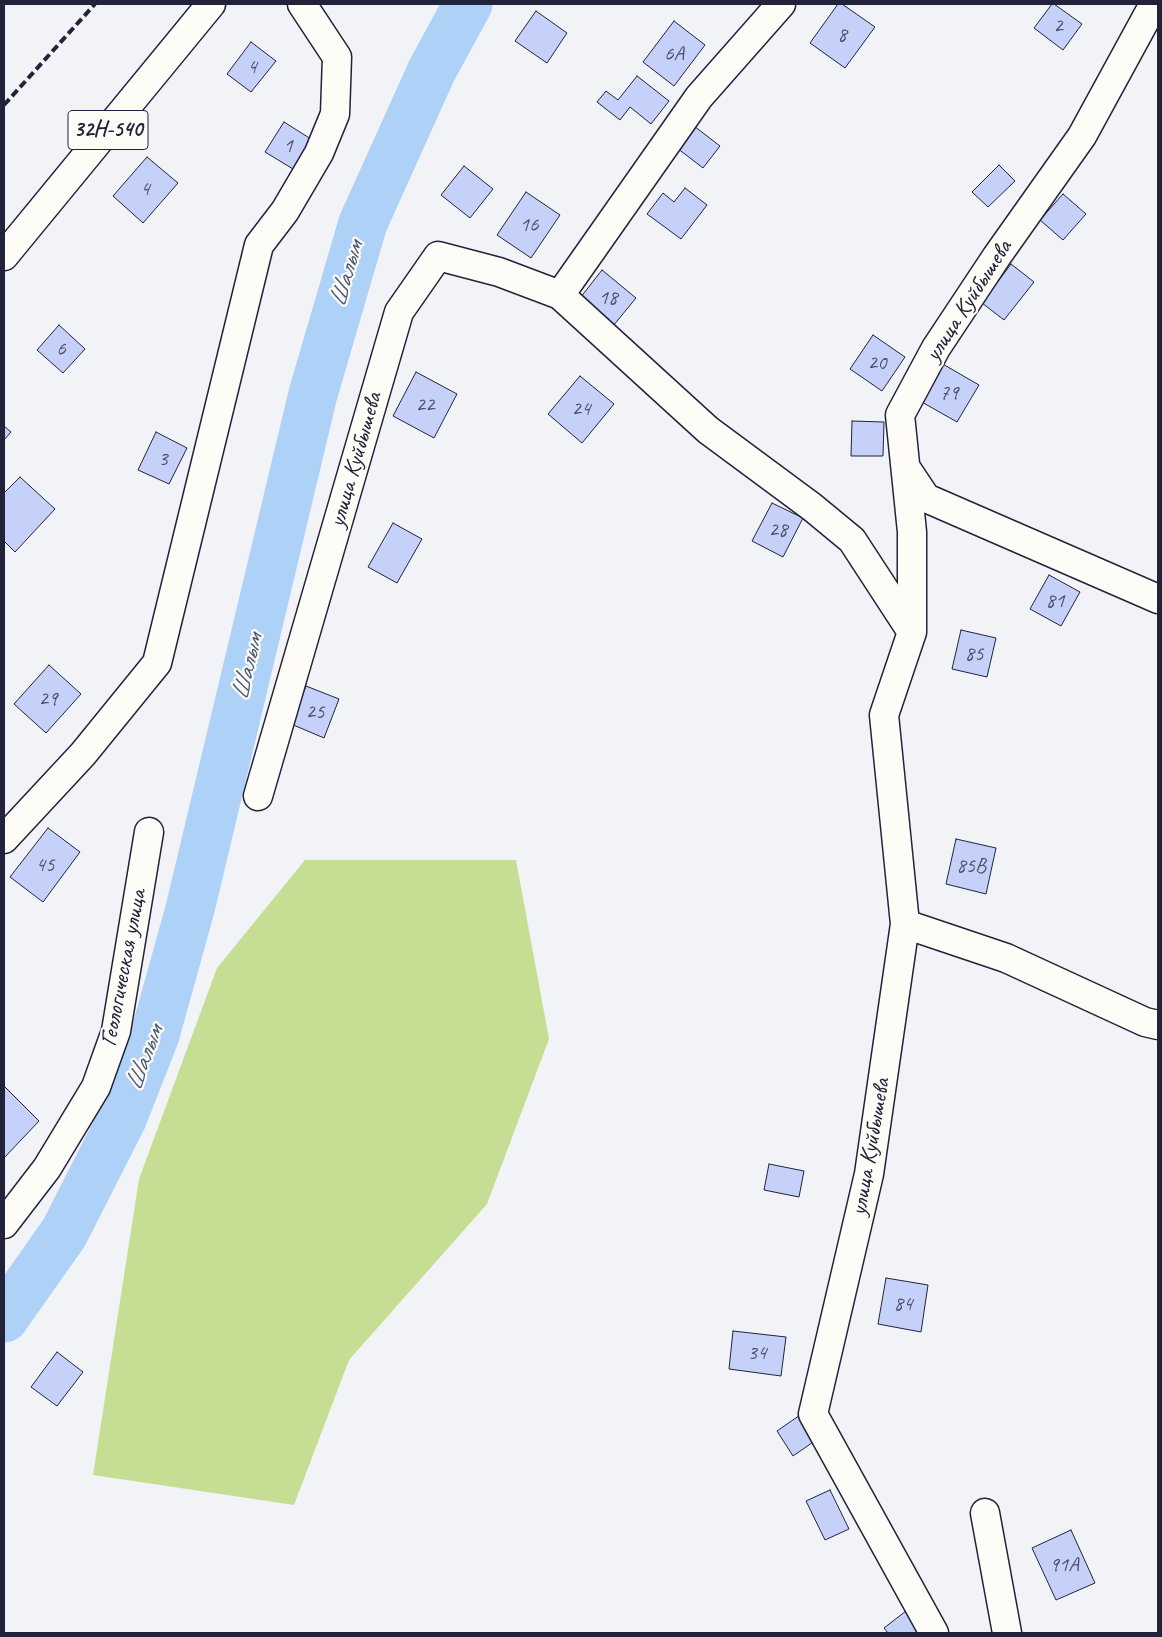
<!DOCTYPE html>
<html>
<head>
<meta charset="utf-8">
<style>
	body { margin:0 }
	#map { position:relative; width:1162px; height:1637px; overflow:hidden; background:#f2f3f7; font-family:Caveat,sans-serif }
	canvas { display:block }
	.frame { position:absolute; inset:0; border:5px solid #22223b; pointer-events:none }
</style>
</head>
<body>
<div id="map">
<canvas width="1162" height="1637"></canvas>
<div class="frame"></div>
</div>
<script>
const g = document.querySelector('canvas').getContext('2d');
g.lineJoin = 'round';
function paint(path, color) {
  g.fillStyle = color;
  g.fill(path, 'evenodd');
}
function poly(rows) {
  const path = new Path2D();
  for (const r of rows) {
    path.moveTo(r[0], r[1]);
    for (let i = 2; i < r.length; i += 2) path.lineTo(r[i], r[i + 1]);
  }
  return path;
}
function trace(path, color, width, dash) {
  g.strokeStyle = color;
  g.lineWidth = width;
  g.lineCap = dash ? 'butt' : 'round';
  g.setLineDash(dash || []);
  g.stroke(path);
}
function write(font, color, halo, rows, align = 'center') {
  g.font = font + ' Caveat,sans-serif';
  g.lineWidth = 4.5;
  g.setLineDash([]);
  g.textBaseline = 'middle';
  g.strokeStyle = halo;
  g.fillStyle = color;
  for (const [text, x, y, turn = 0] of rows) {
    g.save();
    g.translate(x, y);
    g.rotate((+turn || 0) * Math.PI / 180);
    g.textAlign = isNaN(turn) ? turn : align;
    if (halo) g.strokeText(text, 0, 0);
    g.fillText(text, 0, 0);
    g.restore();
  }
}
paint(poly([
	[305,860,516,860,549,1039,487,1204,349,1360,294,1505,93,1475,139,1179,217,968]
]), '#c5de94');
trace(poly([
	[4,1318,64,1233,122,1119,155,1035,190,909,313,394,363,223,432,70,468,4]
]), '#aed2f7', 49);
const building = poly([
	[838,4,842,4,875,27,845,68,810,43,838,4],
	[1052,4,1054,4,1082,24,1063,50,1034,28,1052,4],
	[536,11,567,33,547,63,515,41,536,11],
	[674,21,705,45,674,86,643,62,674,21],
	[251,42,276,61,251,92,227,74,251,42],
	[637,76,669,101,651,124,630,107,620,120,597,102,606,91,618,100,637,76],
	[284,122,311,139,293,169,265,152,284,122],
	[694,126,720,146,703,168,677,148,694,126],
	[147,157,178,183,143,223,113,196,147,157],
	[999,165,1015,181,988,207,972,192,999,165],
	[464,166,493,189,470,218,441,195,464,166],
	[685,188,707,205,681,239,647,214,663,193,674,202,685,188],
	[526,192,560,215,531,258,497,235,526,192],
	[1063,194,1086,214,1063,240,1040,220,1063,194],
	[1011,264,1034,282,1004,320,982,303,1011,264],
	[602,270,636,298,613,326,580,298,602,270],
	[59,325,85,349,63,373,37,350,59,325],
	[873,335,905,357,882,391,850,369,873,335],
	[941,363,979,385,957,422,920,401,941,363],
	[416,372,457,394,434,438,393,416,416,372],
	[580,376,614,404,582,443,548,414,580,376],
	[852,421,884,422,883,456,851,456,852,421],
	[4,426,11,432,4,440,4,426],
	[156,432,187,448,169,484,138,470,156,432],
	[20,477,55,509,15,552,4,541,4,493,20,477],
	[772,503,803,518,783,557,752,541,772,503],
	[393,523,422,539,397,583,368,567,393,523],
	[1049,575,1080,592,1061,626,1030,609,1049,575],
	[961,630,996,638,987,677,952,669,961,630],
	[49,665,81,694,46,733,14,704,49,665],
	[306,686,339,699,324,738,291,724,306,686],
	[48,828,80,852,43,902,10,877,48,828],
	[956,839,996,848,986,894,946,884,956,839],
	[4,1086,39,1121,4,1158,4,1086],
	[769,1164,804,1171,799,1197,764,1190,769,1164],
	[886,1278,928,1285,921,1332,878,1324,886,1278],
	[733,1331,786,1337,781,1376,729,1369,733,1331],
	[57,1352,83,1372,57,1406,31,1387,57,1352],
	[803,1413,819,1438,793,1456,777,1431,803,1413],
	[830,1490,849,1529,825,1540,806,1501,830,1490],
	[1071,1530,1095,1583,1056,1600,1032,1548,1071,1530],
	[906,1611,921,1633,888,1633,884,1628,906,1611]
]);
paint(building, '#c5d1f8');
trace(building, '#22223b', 1);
const minor = poly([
	[781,4,699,97,560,295,708,430,812,507,852,540,912,632],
	[906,468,926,498,1158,599],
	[258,796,399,312,438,256,499,272,560,295],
	[4,839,83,754,157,663,259,245,285,211,319,153,335,114,337,57,302,4],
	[905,924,1006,958,1145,1022,1158,1025],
	[4,1224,47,1168,96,1087,116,1031,149,832],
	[985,1513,1007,1633],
	[934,1633,813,1414,869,1174,905,924,884,715,912,632,912,532,900,415,936,348,997,256,1082,136,1154,4]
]);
const major = poly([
	[4,256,211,4]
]);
trace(minor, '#22223b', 31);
trace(major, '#22223b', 31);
trace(minor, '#fdfcf7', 28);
trace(major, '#fdfcf7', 28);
trace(poly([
	[4,105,95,4]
]), '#22223b', 4, [8, 4]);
write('21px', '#4b4e6a', null, [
	["2",1058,26],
	["8",842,35],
	["6А",674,54],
	["4",252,67],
	["1",288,146],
	["4",145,189],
	["16",529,225],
	["18",608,298],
	["6",61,349],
	["20",877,363],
	["79",949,393],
	["22",425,405],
	["24",581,409],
	["3",163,459],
	["28",778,530],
	["81",1055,601],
	["85",974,654],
	["29",48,699],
	["25",315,712],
	["45",45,865],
	["85В",971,866],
	["84",903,1304],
	["34",757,1353],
	["91А",1064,1565]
]);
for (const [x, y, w] of [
	[108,130,80]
]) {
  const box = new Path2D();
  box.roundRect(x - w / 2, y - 19.5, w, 39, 4);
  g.fillStyle = '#fdfcf7';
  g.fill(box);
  trace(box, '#22223b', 1);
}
write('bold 22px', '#22223b', null, [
	["32Н-540",108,130]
]);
write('24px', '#22223b', '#fdfcf7', [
	["улица Куйбышева",969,301,-57],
	["улица Куйбышева",356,460,-74],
	["Геологическая улица",124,968,-79],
	["улица Куйбышева",871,1147,-80]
]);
write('italic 25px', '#4c5773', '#fdfcf7', [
	["Шалым",347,274,-74],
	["Шалым",248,667,-77],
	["Шалым",145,1058,-70]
]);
</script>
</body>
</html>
